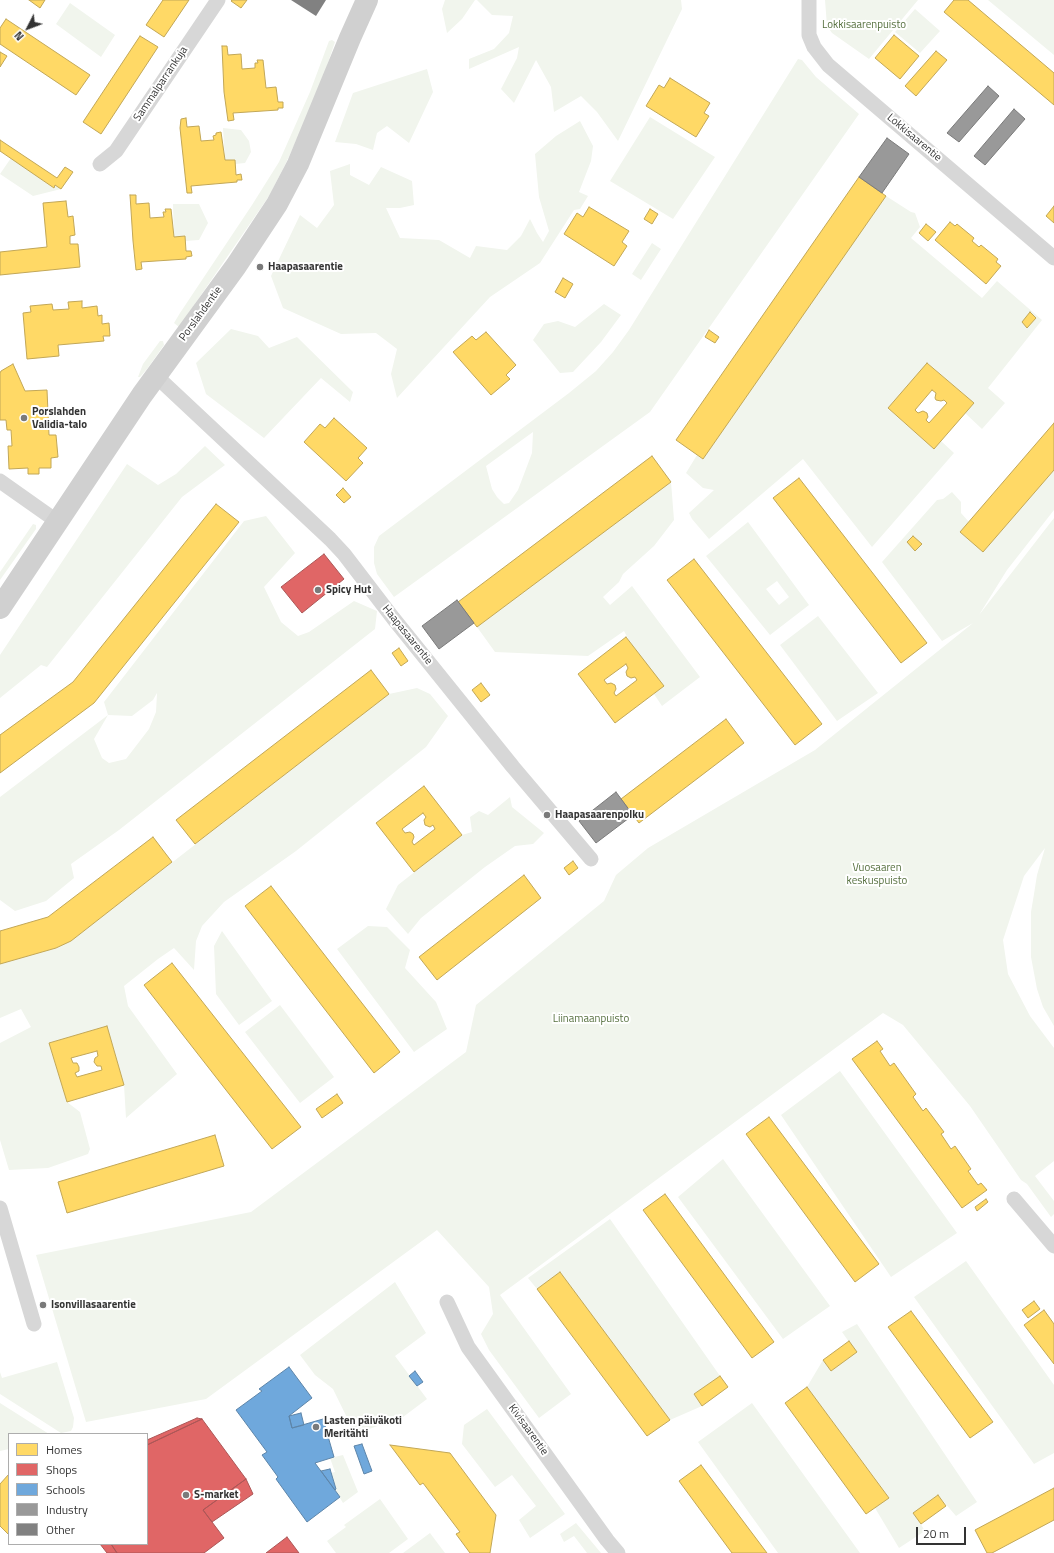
<!DOCTYPE html>
<html>
<head>
<meta charset="utf-8">
<style>
	body { margin:0 }
	#map { position:relative; width:1054px; height:1553px; overflow:hidden; background:#fff; font-family:"Titillium Web",sans-serif }
	canvas { display:block }
	.legend { position:absolute; left:8px; top:1433px; width:140px; height:112px; box-sizing:border-box; background:#fff; border:1px solid #adadad; margin:0; padding:5px 7px; list-style:none; font-size:12px; color:#333 }
	.legend li { display:flex; align-items:center; gap:8px; height:20px }
	.legend b { width:20px; border:1px solid #adadad }
	.north { position:absolute; left:8px; top:8px; width:40px; height:40px; -webkit-text-stroke:3px #fff; paint-order:stroke; rotate:228deg; font-size:11px; font-weight:700; line-height:16px; text-align:center; color:#333 }
	.north::after { content:''; display:block; margin:auto; width:14px; height:18px; background:#333; clip-path:polygon(50% 0,100% 100%,50% 72%,0 100%) }
	.scale { position:absolute; left:916px; top:1527px; width:50px; height:18px; box-sizing:border-box; border:2px solid #333; border-top:0; padding-left:5px; font-size:12px; line-height:14px; white-space:nowrap; color:#333; -webkit-text-stroke:3px #fff; paint-order:stroke }
</style>
</head>
<body>
<div id="map">
<canvas width="1054" height="1553"></canvas>
<ul class="legend">
<li><b style="height:11px;background:#ffd966"></b>Homes</li>
<li><b style="height:11px;background:#e06666"></b>Shops</li>
<li><b style="height:11px;background:#6fa8dc"></b>Schools</li>
<li><b style="height:11px;background:#999"></b>Industry</li>
<li><b style="height:11px;background:#818181"></b>Other</li>
</ul>
<div class="north">N</div>
<div class="scale">20 m</div>
</div>
<script>
const g = document.querySelector('canvas').getContext('2d');
g.lineJoin = 'round';
function paint(path, color) {
  g.fillStyle = color;
  g.fill(path, 'evenodd');
}
function poly(rows) {
  const path = new Path2D();
  for (const r of rows) {
    path.moveTo(r[0], r[1]);
    for (let i = 2; i < r.length; i += 2) path.lineTo(r[i], r[i + 1]);
  }
  return path;
}
function trace(path, color, width, dash) {
  g.strokeStyle = color;
  g.lineWidth = width;
  g.lineCap = dash ? 'butt' : 'round';
  g.setLineDash(dash || []);
  g.stroke(path);
}
function write(font, color, halo, rows, align = 'center') {
  g.font = font + ' "Titillium Web",sans-serif';
  g.lineWidth = 4;
  g.setLineDash([]);
  g.textBaseline = 'middle';
  g.strokeStyle = halo;
  g.fillStyle = color;
  for (const [text, x, y, turn = 0] of rows) {
    g.save();
    g.translate(x, y);
    g.rotate((+turn || 0) * Math.PI / 180);
    g.textAlign = isNaN(turn) ? turn : align;
    if (halo) g.strokeText(text, 0, 0);
    g.fillText(text, 0, 0);
    g.restore();
  }
}
paint(poly([
	[445,0,475,0,462,19,447,33,442,9],
	[477,0,681,0,682,9,618,141,597,112,581,96,554,112,551,87,536,60,514,103,501,89,517,58,519,47,469,69,469,59,494,49,509,33,513,16,492,15],
	[825,0,918,0,869,59,832,33,827,26],
	[988,0,1054,0,1054,55],
	[70,3,115,35,101,57,56,24],
	[915,9,940,31,920,53,895,32],
	[332,40,335,42,318,92,286,163,269,196,179,327,174,323,180,313,252,205,279,162,310,92,329,41],
	[798,59,802,60,816,77,859,114,650,412,394,597,377,574,374,563,374,547,379,536,569,393,596,371,613,352,629,330],
	[533,432,532,453,518,490,509,503,504,504,497,497,492,489,486,466],
	[427,69,433,92,409,143,387,126,377,133,373,150,356,144,335,142,353,93],
	[650,117,715,157,673,219,610,181],
	[580,121,593,146,591,161,579,192,588,196,580,209,574,210,540,263,490,297,397,398,391,374,397,349,376,333,341,334,283,308,271,276,300,215,317,228,334,205,330,171,350,164,350,175,369,185,381,167,412,181,414,205,400,208,386,208,400,238,439,240,470,258,476,246,507,250,521,236,530,219,537,233,543,242,549,231,539,197,535,154,556,136],
	[223,128,241,130,249,141,251,152,245,163,235,164,234,160,225,160],
	[11,158,53,188,55,185,61,189,33,196,0,174],
	[886,196,911,212,915,213,920,227,911,238,982,298,997,281,1042,320,988,388,1005,403,982,429,965,413,974,403,928,363,888,409,934,449,941,441,954,453,872,547,803,459,709,539,692,519,689,513,714,490,703,488,686,473,697,455,703,459],
	[173,204,199,204,208,223,199,240,185,241,174,237],
	[652,243,661,249,641,280,632,274],
	[604,304,621,315,601,342,573,372,560,373,533,340,544,324,558,321,575,327],
	[231,329,258,336,269,348,297,337,353,392,350,402,321,378,264,438,206,394,196,363],
	[160,341,163,341,164,345,147,369,140,377,138,377,143,364],
	[205,446,225,465,182,497,47,667,41,665,0,698,0,655,127,464,158,485,176,474],
	[1054,470,1054,510,1007,570,979,615,1054,518,1054,1026,1043,1007,1037,989,1031,957,1031,912,1034,894,1037,875,1045,848,1024,876,1003,940,1008,974,1030,1016,1054,1048,1054,1161,1035,1176,1054,1201,1054,1214,1051,1217,1027,1184,1021,1180,970,1106,903,1025,883,1013,500,1295,571,1394,539,1418,489,1350,481,1334,493,1314,489,1287,437,1230,206,1399,86,1422,36,1255,251,1212,466,1052,476,1005,604,901,616,875,648,848,815,750,973,623,942,641,882,562,937,500,943,499,952,492,961,502,961,513,969,522,960,532,983,552],
	[671,482,674,520,654,546,623,574,619,582,603,597,610,605,632,586,700,677,662,706,654,694,663,686,630,642,624,631,588,656,495,652,477,627],
	[266,516,295,553,264,587,281,622,298,636,309,632,354,601,377,611,375,629,119,830,71,864,74,878,46,901,15,911,0,900,0,797,108,715,104,702,244,521],
	[157,693,156,712,149,729,126,759,109,763,102,758,94,739,108,715,132,716,153,700],
	[748,522,809,605,770,635,706,556],
	[777,581,789,597,779,605,766,589],
	[33,524,36,525,36,529,0,580,0,572],
	[818,616,878,693,837,721,780,645],
	[417,688,430,694,448,716,426,747,296,851,224,902,202,926,196,941,194,970,174,948,158,959,124,986,128,1006,177,1074,126,1118,124,1085,107,1026,49,1043,67,1102,80,1112,90,1149,88,1154,48,1168,9,1170,0,1140,0,1043,31,1027,21,1009,0,1018,0,964,56,948,71,941,389,694],
	[510,797,512,807,544,833,533,844,515,846,485,867,421,918,408,934,386,909,398,885,462,835,472,832,470,817,479,811,488,815],
	[368,926,387,927,410,950,405,968,436,1002,447,1029,414,1052,337,949],
	[222,931,272,1001,239,1025,216,994,214,946],
	[280,1005,334,1077,300,1103,245,1032],
	[840,1071,957,1233,891,1277,781,1115],
	[723,1159,830,1306,783,1339,678,1197],
	[610,1219,720,1376,694,1394,702,1406,670,1420,560,1272,537,1289,528,1278],
	[966,1261,1054,1385,1054,1453,1034,1464,914,1297],
	[395,1282,426,1333,395,1356,427,1399,403,1417,355,1434,333,1389,315,1375,300,1355],
	[857,1324,977,1502,956,1516,938,1495,914,1513,925,1531,899,1548,875,1508,889,1497,807,1387,823,1360,831,1371,856,1352,842,1332],
	[57,1362,74,1418,73,1427,71,1431,61,1433,0,1394,0,1372,2,1378],
	[0,1403,49,1434,9,1434,9,1449,0,1451],
	[752,1403,860,1553,778,1553,698,1442],
	[487,1409,565,1514,530,1538,519,1520,536,1506,512,1475,495,1487,462,1444,464,1425],
	[343,1455,358,1492,343,1503,335,1490,336,1489,331,1473,335,1472,330,1458],
	[380,1499,408,1539,389,1553,336,1553,327,1541,346,1527,344,1525],
	[576,1523,601,1553,587,1553,574,1536,564,1542,560,1534],
	[430,1533,445,1553,403,1553]
]), '#f1f5ed');
const homes = poly([
	[29,0,45,0,40,8,29,0],
	[163,0,189,0,164,37,146,25,163,0],
	[232,0,247,0,241,8,231,1,232,0],
	[954,0,968,0,1054,73,1054,105,944,12,954,0],
	[6,19,90,75,76,95,0,44,0,28,6,19],
	[894,35,919,56,900,79,875,58,894,35],
	[140,36,158,47,101,134,83,122,140,36],
	[222,46,227,46,228,55,241,54,242,69,255,68,255,63,258,63,257,60,263,60,266,88,276,87,278,102,283,102,283,108,278,108,278,110,233,113,234,120,228,121,224,92,222,46],
	[936,51,947,60,916,96,905,86,936,51],
	[0,52,7,56,0,67,0,52],
	[670,78,710,103,704,113,709,116,696,137,646,106,659,85,664,88,670,78],
	[186,118,187,127,199,126,201,141,214,140,213,136,216,135,216,133,221,132,225,160,235,160,236,175,241,174,242,180,237,180,237,182,191,186,192,193,187,193,180,128,181,119,186,118],
	[0,140,57,178,65,167,73,172,61,189,55,185,54,188,0,151,0,140],
	[859,177,886,196,703,459,676,440,859,177],
	[130,195,136,195,136,204,149,203,150,218,164,217,163,212,166,212,165,209,171,209,174,237,185,236,186,251,191,251,192,256,186,257,186,259,141,262,142,269,136,270,133,241,130,195],
	[66,201,68,217,73,216,75,235,70,236,70,244,78,244,80,267,0,275,0,252,47,247,43,203,66,201],
	[1054,206,1054,223,1046,216,1054,206],
	[589,207,629,231,622,242,627,246,614,266,564,234,577,213,583,217,589,207],
	[650,209,658,214,652,224,644,219,650,209],
	[950,222,955,226,957,224,974,238,972,241,979,247,981,245,998,259,996,262,1001,266,986,284,935,240,950,222],
	[926,224,936,232,928,241,919,233,926,224],
	[563,278,573,284,565,298,555,292,563,278],
	[82,301,82,308,97,306,98,316,102,315,102,324,109,323,110,336,103,336,104,341,58,345,59,356,27,359,23,313,31,312,30,306,52,304,53,310,69,309,68,302,82,301],
	[1030,312,1036,318,1027,328,1022,322,1030,312],
	[709,330,719,337,715,343,705,337,709,330],
	[486,332,516,365,506,375,510,379,491,395,453,352,472,336,476,340,486,332],
	[927,363,974,403,934,449,888,408,927,363],
	[932,390,936,393,935,398,936,400,941,401,944,400,947,403,929,423,926,420,928,417,927,413,923,411,918,413,915,410,932,390],
	[13,364,25,391,47,390,49,435,56,435,58,457,51,458,51,468,39,468,39,474,28,474,28,468,9,469,8,446,12,446,11,430,7,430,6,420,0,420,0,373,1,371,13,364],
	[334,418,367,448,358,458,363,463,346,481,304,442,320,424,325,428,334,418],
	[1054,423,1054,470,983,552,960,532,1054,423],
	[652,456,671,482,477,627,458,602,652,456],
	[799,478,927,643,901,663,773,498,799,478],
	[343,488,351,497,344,503,336,495,343,488],
	[216,504,239,522,94,703,0,773,0,735,73,682,216,504],
	[913,536,922,544,915,551,907,542,913,536],
	[694,559,822,724,795,745,667,580,694,559],
	[626,637,664,686,615,723,578,674,626,637],
	[626,664,628,668,626,672,627,676,631,678,635,677,637,680,616,696,614,693,616,689,615,685,611,683,607,684,604,680,626,664],
	[399,648,408,661,401,666,392,653,399,648],
	[371,670,389,694,195,844,176,820,371,670],
	[481,683,490,695,481,702,472,690,481,683],
	[726,719,744,743,639,823,621,799,726,719],
	[424,786,462,835,414,872,376,823,424,786],
	[423,813,426,817,424,820,425,825,430,827,433,825,435,829,414,845,412,842,414,837,413,834,410,832,405,833,402,829,423,813],
	[153,837,172,862,71,941,56,948,0,964,0,931,48,917,153,837],
	[573,861,578,868,569,875,564,868,573,861],
	[524,875,541,898,437,980,419,957,524,875],
	[271,886,400,1052,374,1073,245,906,271,886],
	[172,963,301,1127,272,1149,144,985,172,963],
	[107,1026,124,1085,67,1102,49,1043,107,1026],
	[97,1051,98,1056,95,1058,94,1062,97,1066,101,1066,102,1070,77,1077,75,1073,79,1071,79,1067,77,1063,73,1063,71,1058,97,1051],
	[877,1041,883,1049,880,1051,890,1066,894,1063,916,1094,913,1097,923,1111,926,1108,944,1132,941,1134,951,1149,955,1146,971,1169,968,1171,978,1185,981,1183,987,1190,962,1208,852,1059,877,1041],
	[337,1094,343,1103,322,1118,316,1109,337,1094],
	[769,1117,879,1264,855,1282,746,1134,769,1117],
	[215,1135,224,1166,67,1213,58,1182,215,1135],
	[665,1194,774,1342,752,1358,643,1210,665,1194],
	[986,1199,988,1202,977,1211,975,1207,986,1199],
	[560,1272,670,1420,647,1436,537,1289,560,1272],
	[1034,1301,1040,1309,1028,1318,1022,1310,1034,1301],
	[1044,1310,1054,1324,1054,1364,1024,1325,1044,1310],
	[911,1311,993,1422,970,1438,888,1327,911,1311],
	[849,1341,857,1352,831,1371,823,1360,849,1341],
	[720,1376,728,1387,702,1406,694,1394,720,1376],
	[807,1387,889,1498,866,1514,785,1403,807,1387],
	[390,1445,450,1453,496,1515,490,1553,470,1553,456,1534,460,1532,423,1483,420,1485,390,1445],
	[701,1465,767,1553,732,1553,679,1481,701,1465],
	[9,1474,9,1535,0,1526,0,1484,9,1474],
	[1054,1488,1054,1520,992,1553,987,1553,975,1530,1054,1488],
	[938,1495,946,1506,921,1524,913,1513,938,1495]
]);
paint(homes, '#ffd966');
trace(homes, '#c2a757', 1);
const shops = poly([
	[324,554,344,579,302,613,281,587,324,554],
	[197,1418,202,1419,147,1445,147,1440,197,1418],
	[202,1419,246,1479,203,1510,224,1538,204,1553,117,1553,111,1544,147,1544,147,1445,202,1419],
	[246,1479,253,1494,212,1522,203,1510,246,1479],
	[287,1537,299,1553,266,1553,287,1537],
	[100,1544,111,1544,117,1553,107,1553,100,1544]
]);
paint(shops, '#e06666');
trace(shops, '#ac5757', 1);
const schools = poly([
	[289,1367,312,1398,289,1416,292,1428,323,1419,334,1457,315,1463,340,1497,307,1522,276,1479,278,1477,262,1455,267,1452,236,1410,262,1391,259,1389,289,1367],
	[415,1371,423,1382,417,1386,409,1376,415,1371],
	[301,1413,304,1425,292,1428,289,1416,301,1413],
	[362,1444,372,1471,364,1474,354,1446,362,1444],
	[330,1469,336,1489,335,1490,321,1471,330,1469]
]);
paint(schools, '#6fa8dc');
trace(schools, '#5d85a9', 1);
const industry = poly([
	[988,86,999,96,959,142,947,133,988,86],
	[1014,109,1025,119,985,165,974,156,1014,109],
	[887,138,909,154,882,193,859,177,887,138],
	[457,600,474,623,439,649,422,626,457,600],
	[616,792,633,815,596,843,579,821,616,792]
]);
paint(industry, '#999');
trace(industry, '#7a7a7a', 1);
paint(poly([
	[291,0,326,0,316,16]
]), '#818181');
trace(poly([
	[809,0,809,35,814,47,828,65,1054,258],
	[100,164,116,151,218,0],
	[156,376,330,539,344,554,393,618,513,767,591,859],
	[0,481,58,522],
	[1014,1199,1054,1246],
	[0,1208,34,1324],
	[447,1302,468,1347,607,1540,618,1553]
]), '#d7d7d7', 15);
trace(poly([
	[0,608,142,395,236,266,277,204,298,164,350,38,367,0]
]), '#d0d0d0', 22);
for (const [x, y, r, color] of [
	[260,267,4,"#7a7a7a"],
	[24,418,4,"#7a7a7a"],
	[318,590,4,"#7a7a7a"],
	[547,815,4,"#7a7a7a"],
	[43,1305,4,"#7a7a7a"],
	[316,1427,4,"#7a7a7a"],
	[186,1495,4,"#7a7a7a"]
]) {
  const dot = new Path2D();
  dot.arc(x, y, r, 0, 2 * Math.PI);
  g.fillStyle = color;
  g.fill(dot);
  trace(dot, '#fff', 1.5);
}
write('11px', '#56703f', '#fff', [
	["Lokkisaarenpuisto",864,25],
	["Vuosaaren",877,868],
	["keskuspuisto",877,881],
	["Liinamaanpuisto",591,1019]
]);
write('11px', '#333', '#fff', [
	["Sammalparrankuja",161,84,-56],
	["Lokkisaarentie",914,138,40],
	["Porslahdentie",201,314,-54],
	["Haapasaarentie",407,635,51],
	["Kivisaarentie",528,1430,54]
]);
write('bold 11px', '#333', '#fff', [
	["Haapasaarentie",268,267],
	["Porslahden",32,412],
	["Validia-talo",32,425],
	["Spicy Hut",326,590],
	["Haapasaarenpolku",555,815],
	["Isonvillasaarentie",51,1305],
	["Lasten päiväkoti",324,1421],
	["Meritähti",324,1434],
	["S-market",194,1495]
], 'left');
</script>
</body>
</html>
